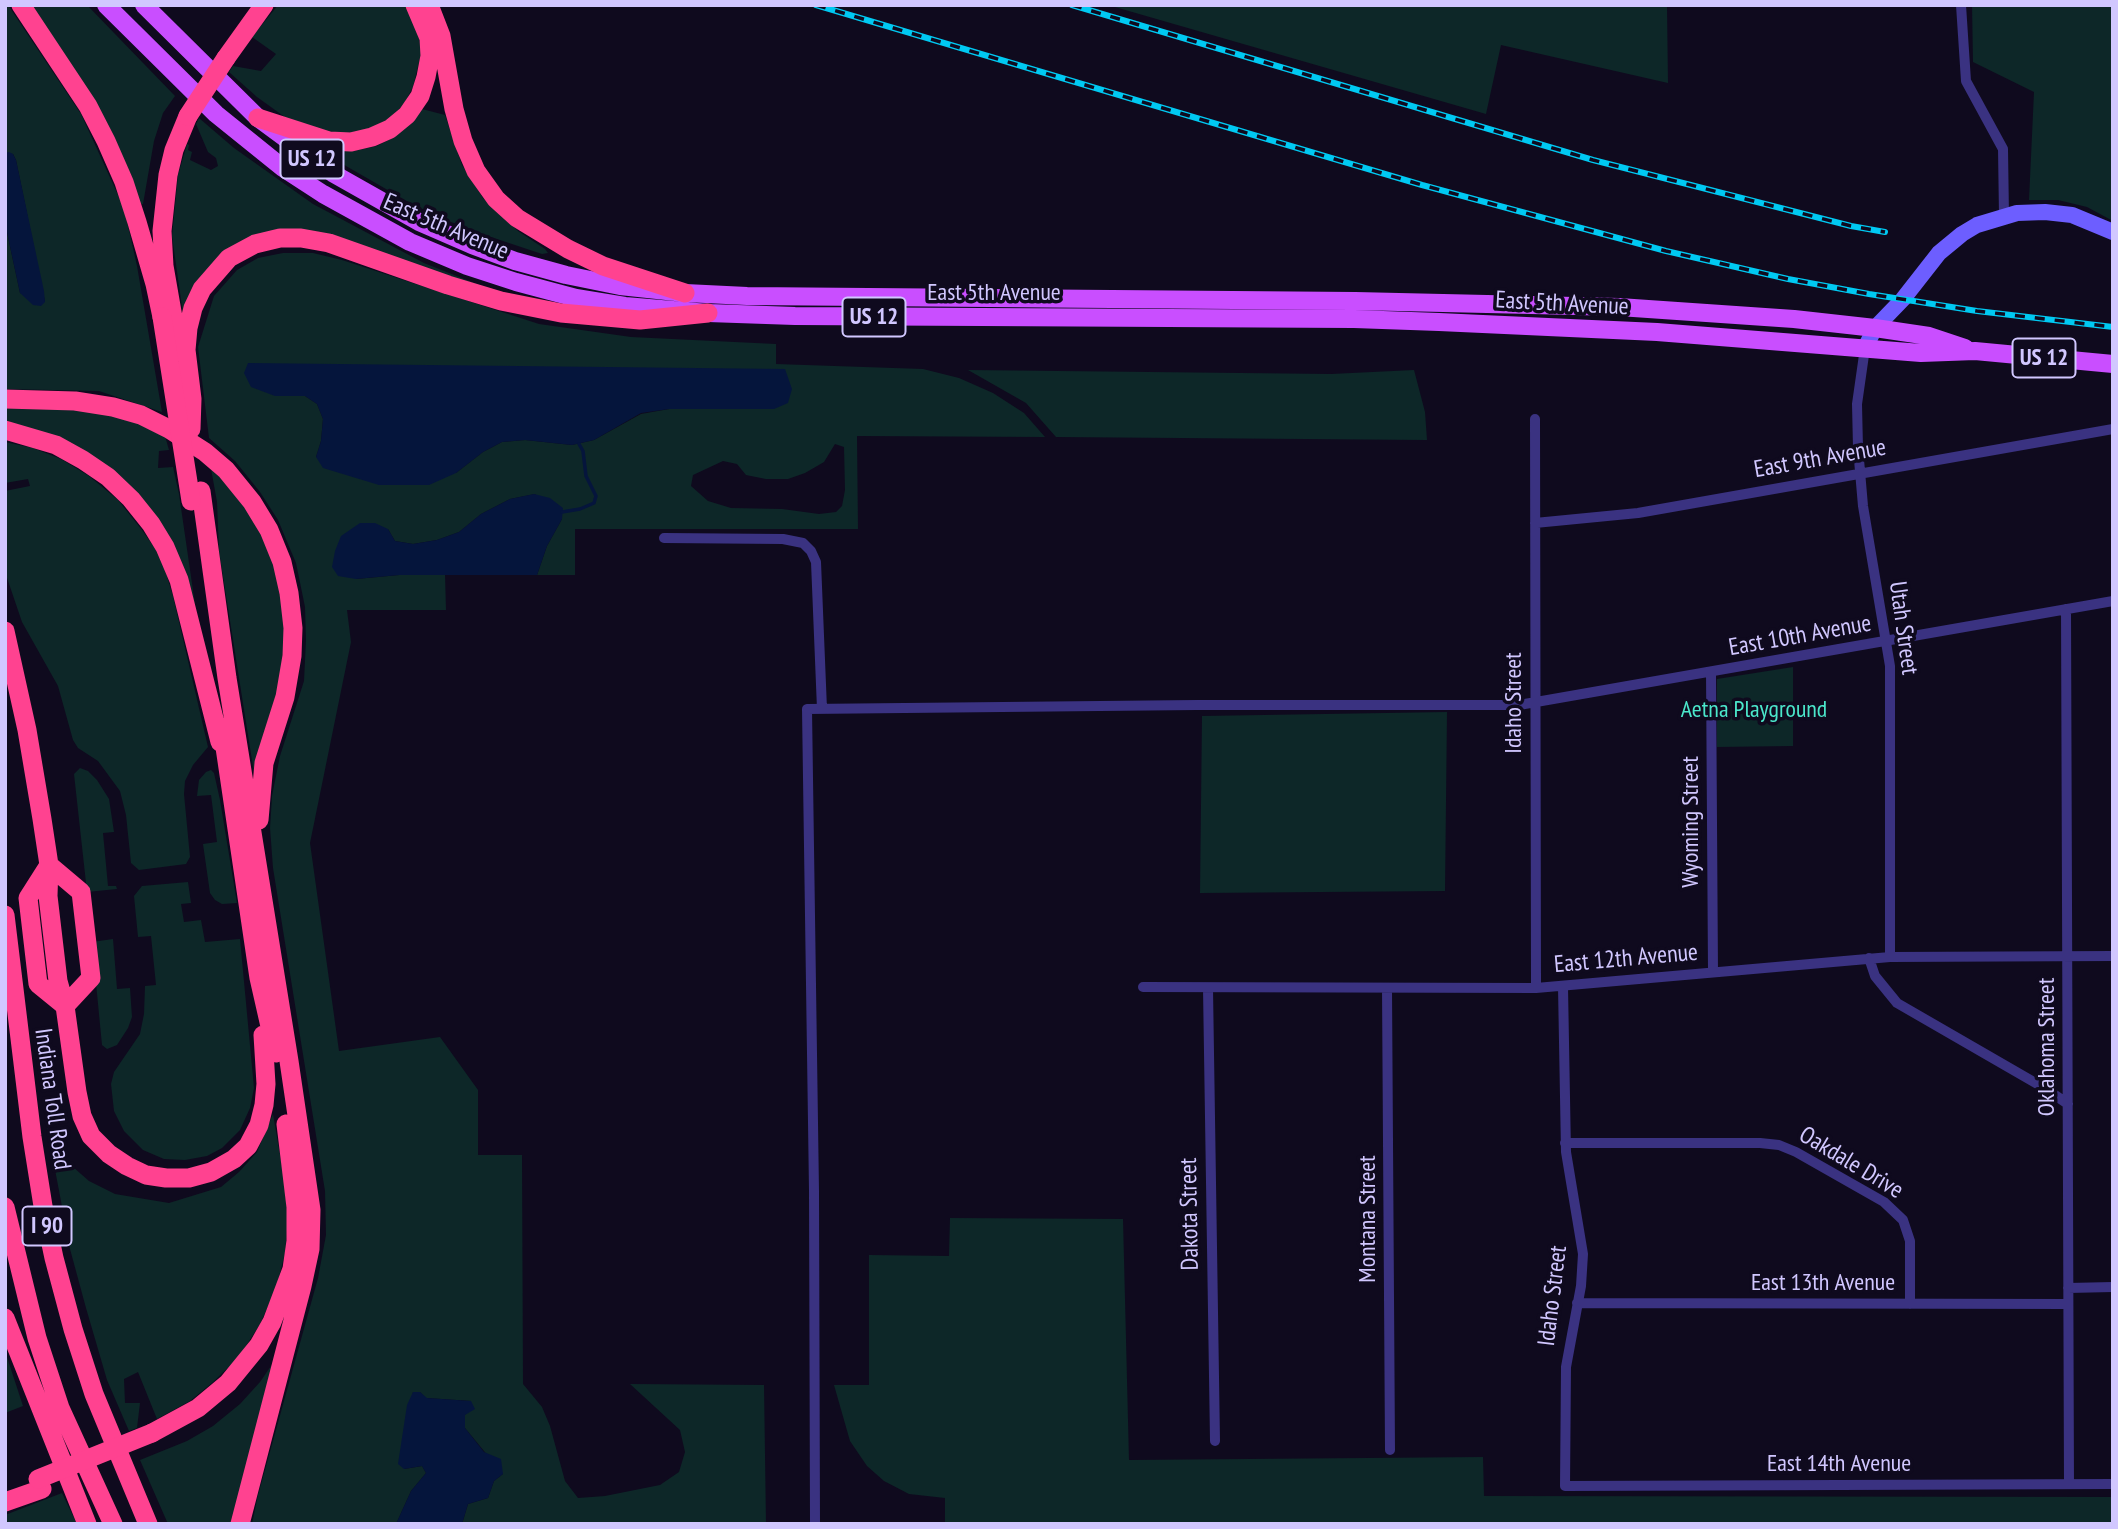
<!DOCTYPE html>
<html>
<head>
<meta charset="utf-8">
<style>
	body { margin:0 }
	#map { position:relative; width:2118px; height:1529px; overflow:hidden; background:#0f0a1e; font-family:"PT Sans Narrow",sans-serif }
	canvas { display:block }
	.frame { position:absolute; inset:0; border:7px solid #d1c7ff; pointer-events:none }
</style>
</head>
<body>
<div id="map">
<canvas width="2118" height="1529"></canvas>
<div class="frame"></div>
</div>
<script>
const g = document.querySelector('canvas').getContext('2d');
g.lineJoin = 'round';
function paint(path, color) {
  g.fillStyle = color;
  g.fill(path, 'evenodd');
}
function poly(rows) {
  const path = new Path2D();
  for (const r of rows) {
    path.moveTo(r[0], r[1]);
    for (let i = 2; i < r.length; i += 2) path.lineTo(r[i], r[i + 1]);
  }
  return path;
}
function trace(path, color, width, dash) {
  g.strokeStyle = color;
  g.lineWidth = width;
  g.lineCap = dash ? 'butt' : 'round';
  g.setLineDash(dash || []);
  g.stroke(path);
}
function write(font, color, halo, rows, align = 'center') {
  g.font = font + ' "PT Sans Narrow",sans-serif';
  g.lineWidth = 7;
  g.setLineDash([]);
  g.textBaseline = 'middle';
  g.strokeStyle = halo;
  g.fillStyle = color;
  for (const [text, x, y, turn = 0] of rows) {
    g.save();
    g.translate(x, y);
    g.rotate((+turn || 0) * Math.PI / 180);
    g.textAlign = isNaN(turn) ? turn : align;
    if (halo) g.strokeText(text, 0, 0);
    g.fillText(text, 0, 0);
    g.restore();
  }
}
paint(poly([
	[5,5,8,5,81,114,124,208,137,266,162,412,99,391,5,389,5,223,20,293,45,302,16,160,13,154,5,153],
	[29,5,87,5,175,96,163,113,154,141,143,204,139,204],
	[278,5,405,5,417,30,422,50,413,87,404,104,390,119,373,127,352,134,331,135,289,120,257,97,229,72,233,66,261,71,276,54,252,37],
	[1108,5,1667,5,1668,83,1501,45,1486,114],
	[1972,5,2113,5,2113,221,2087,207,2058,200,2029,200,2034,92,1973,62],
	[422,109,445,115,462,165,483,198,518,231,545,249,548,253,542,254,488,236,443,219,412,204,313,147,354,151,377,146,396,136],
	[199,118,234,148,313,204,424,263,502,294,338,240,256,239,183,314,172,236,178,175,187,144,189,145,188,150,192,152,190,160,211,170,218,166,216,158,208,152,196,124],
	[283,253,313,253,342,260,539,324,631,337,776,344,776,364,923,369,959,378,993,393,1024,413,1045,437,857,436,858,529,575,529,575,575,537,575,547,546,562,519,535,494,510,499,481,514,459,532,437,540,413,544,395,541,388,529,356,579,399,575,445,574,446,610,347,610,351,642,310,843,339,1051,440,1037,478,1090,478,1155,522,1155,523,1384,542,1407,550,1426,565,1481,578,1498,605,1496,660,1485,679,1472,685,1452,680,1430,630,1384,764,1385,766,1524,462,1524,468,1504,488,1498,494,1481,503,1474,465,1428,465,1415,471,1401,426,1398,420,1392,413,1392,404,1469,422,1466,426,1473,411,1491,396,1524,252,1524,258,1495,318,1278,326,1235,325,1191,273,868,270,828,272,796,280,756,304,681,306,640,305,607,296,563,278,520,260,492,235,461,209,438,198,347,214,296,237,270,258,258],
	[305,396,720,409,669,409,641,414,594,440,572,445,525,440,502,442,483,452,456,473,316,457,321,441,323,419,317,404],
	[835,444,844,447,845,490,842,506,836,512,819,514,782,509,731,508,708,501,691,486,693,475,723,461,737,464,746,475,766,479,788,479,805,473,824,462],
	[968,370,1331,374,1414,370,1425,412,1427,440,1056,437,1026,403],
	[5,407,81,409,135,421,165,436,169,450,159,451,158,468,173,467,179,494,196,611,144,505,5,421],
	[5,442,33,448,61,459,89,476,118,500,142,530,161,557,173,596,208,747,193,765,185,781,184,794,190,857,186,864,139,870,131,863,126,815,120,791,98,761,78,748,73,740,58,686,22,622,5,572,5,491,30,486,28,479,5,483],
	[210,463,250,508,274,559,288,622,282,682,254,773,219,551,217,502],
	[1793,667,1793,746,1717,747,1717,679],
	[1447,712,1445,891,1200,893,1202,716],
	[80,768,88,771,97,780,109,799,114,832,103,833,108,886,116,886,117,889,87,892,74,774],
	[211,770,214,773,220,800,237,903,222,904,215,900,210,893,203,844,217,842,211,795,197,796,199,780,206,772],
	[188,882,191,903,181,904,184,922,201,920,205,942,240,939,254,1088,250,1108,240,1130,222,1148,207,1156,185,1160,164,1159,143,1150,124,1131,114,1111,111,1084,114,1072,140,1034,144,1014,145,986,156,985,151,936,138,937,134,896,142,886],
	[113,939,117,989,130,988,132,1017,128,1028,117,1045,107,1049,102,1045,92,942],
	[273,1114,283,1172,288,1218,285,1253,276,1289,260,1324,239,1357,212,1383,190,1401,157,1419,138,1372,124,1379,125,1403,140,1403,137,1428,129,1431,107,1380,86,1308,70,1249,47,1127,73,1167,89,1181,115,1194,169,1203,221,1187,239,1172,257,1152],
	[950,1218,1123,1219,1129,1460,1483,1457,1484,1496,2113,1497,2113,1524,945,1524,945,1498,909,1494,884,1481,867,1466,850,1441,834,1385,869,1385,869,1255,949,1256],
	[5,1351,23,1406,5,1413],
	[273,1363,233,1524,168,1524,140,1460,187,1441,213,1426,240,1404,260,1382],
	[62,1493,77,1524,5,1524,5,1515]
]), '#0d2728');
paint(poly([
	[9,152,13,154,16,160,44,291,45,302,41,306,33,305,20,293,5,223,5,153],
	[248,363,785,369,792,389,788,403,774,409,669,409,641,413,594,440,572,445,525,440,502,442,483,452,456,473,429,485,379,485,323,468,316,457,321,441,323,419,317,404,305,396,275,396,251,387,244,373],
	[534,494,550,498,563,508,562,519,547,546,537,575,399,575,356,579,338,576,332,567,335,551,341,536,360,523,375,523,388,529,395,541,413,544,437,540,459,532,481,514,510,499],
	[413,1392,420,1392,427,1398,471,1401,475,1409,465,1415,465,1428,484,1452,501,1459,503,1474,494,1481,488,1498,468,1504,462,1524,396,1524,411,1491,426,1473,422,1466,404,1469,398,1464,407,1405]
]), '#05153c');
trace(poly([
	[562,512,580,509,594,503,596,496,586,476,583,451,579,444]
]), '#05153c', 3.5);
trace(poly([
	[1961,5,1966,81,2003,149,2004,216],
	[1865,348,1857,404,1858,448,1863,506,1890,666,1890,957],
	[1535,419,1536,988],
	[1535,523,1638,513,2113,429],
	[664,538,783,539,803,543,811,551,816,562,822,709],
	[2066,609,2069,1484],
	[1711,672,1713,972],
	[1869,958,1875,976,1897,1003,2046,1089,2068,1104],
	[1143,987,1536,988,1890,957,2113,956],
	[1563,987,1566,1152,1583,1254,1581,1286,1566,1367,1565,1486,2113,1484],
	[1208,988,1215,1441],
	[1387,988,1390,1450],
	[1565,1143,1760,1143,1779,1145,1796,1152,1884,1202,1903,1220,1910,1241,1910,1304],
	[2068,1288,2113,1287],
	[1577,1303,2068,1304],
	[815,1524,814,1191,807,709,1197,705,1519,705,2113,601]
]), '#3a3281', 10);
trace(poly([
	[1865,348,1875,328,1903,299,1939,253,1962,234,1977,225,2017,213,2045,212,2072,215,2113,232]
]), '#6d5eff', 16);
trace(poly([
	[106,5,216,114,283,168,323,194,410,242,467,266,516,282,576,298,625,306,708,313,795,316,1354,319,1439,322,1657,332,1921,353,1975,351,2113,364],
	[144,5,258,118,334,174,419,222,472,245,515,261,566,275,620,286,685,293,747,296,1355,301,1619,307,1794,319,1875,328,1929,336,1965,348]
]), '#c94eff', 18);
trace(poly([
	[21,5,88,106,106,141,124,182,137,222,155,284,162,317],
	[429,5,441,36,454,109,463,141,476,171,496,199,517,218,568,249,603,266,685,293],
	[226,58,264,5],
	[258,118,329,141,351,142,372,137,390,129,407,115,420,96,426,77,430,56,429,38,415,5],
	[179,352,164,266,162,231,168,175,174,150,188,116],
	[5,399,75,401,113,407,141,415,169,429,205,452,226,470,252,502,269,530,282,562,289,593,293,628,292,656,285,697,264,763,259,820],
	[191,429,192,399,186,350,188,328,193,308,202,289,229,258,255,244,280,238,301,238,329,243,448,285,501,301,561,313,640,320,708,313],
	[5,430,56,445,83,460,108,477,131,499,151,524,165,547,179,580,220,742],
	[201,491,227,678,289,1061,311,1210,310,1249,302,1286,240,1524],
	[5,631,27,730,42,819,49,865,48,896,58,981,65,1006,77,1092,82,1116,91,1136,109,1154,127,1166,146,1175,166,1178,189,1178,211,1172,234,1159,248,1146,259,1125,264,1105,266,1084,263,1035],
	[222,727,259,978,276,1053],
	[49,865,81,892,91,978,65,1006],
	[49,865,28,898,38,984,65,1006],
	[5,915,32,1137,43,1206,54,1258,73,1329,94,1394,148,1524],
	[5,1207,37,1338,60,1408,113,1524],
	[5,1318,87,1524],
	[152,1433,198,1408,228,1383,259,1345,272,1322,292,1269,296,1241,296,1207,286,1124],
	[5,1502,42,1489]
]), '#ff4290', 19);
const rail = poly([
	[816,5,1422,185,1666,251,1788,279,1869,294,1977,311,2113,327],
	[1072,5,1593,160,1851,226,1885,232]
]);
trace(rail, '#00c9f2', 6);
trace(rail, '#0f0a1e', 3.5, [10]);
trace(poly([
	[188,116,226,58],
	[162,317,191,501],
	[38,1479,152,1433]
]), '#ff4290', 19);
for (const [x, y, w] of [
	[312,159,63],
	[874,317,63],
	[2044,358,63],
	[47,1226,49]
]) {
  const box = new Path2D();
  box.roundRect(x - w / 2, y - 19.5, w, 39, 5);
  g.fillStyle = '#0f0a1e';
  g.fill(box);
  trace(box, '#d1c7ff', 2);
}
write('bold 23px', '#d1c7ff', null, [
	["US 12",312,159],
	["US 12",874,317],
	["US 12",2044,358],
	["I 90",47,1226]
]);
write('24px', '#d1c7ff', '#0f0a1e', [
	["East 5th Avenue",446,227,23],
	["East 5th Avenue",994,293],
	["East 5th Avenue",1562,304,3],
	["East 9th Avenue",1820,459,-10],
	["Utah Street",1903,628,82],
	["East 10th Avenue",1800,636,-10],
	["Idaho Street",1514,703,-90],
	["Wyoming Street",1691,822,-90],
	["East 12th Avenue",1626,959,-5],
	["Oklahoma Street",2047,1047,-90],
	["Indiana Toll Road",52,1099,82],
	["Oakdale Drive",1851,1163,31],
	["Dakota Street",1190,1214,-91],
	["Montana Street",1368,1219,-90],
	["East 13th Avenue",1823,1283],
	["Idaho Street",1553,1296,-83],
	["East 14th Avenue",1839,1464]
]);
write('24px', '#4be7cb', '#0f0a1e', [
	["Aetna Playground",1754,710]
]);
</script>
</body>
</html>
